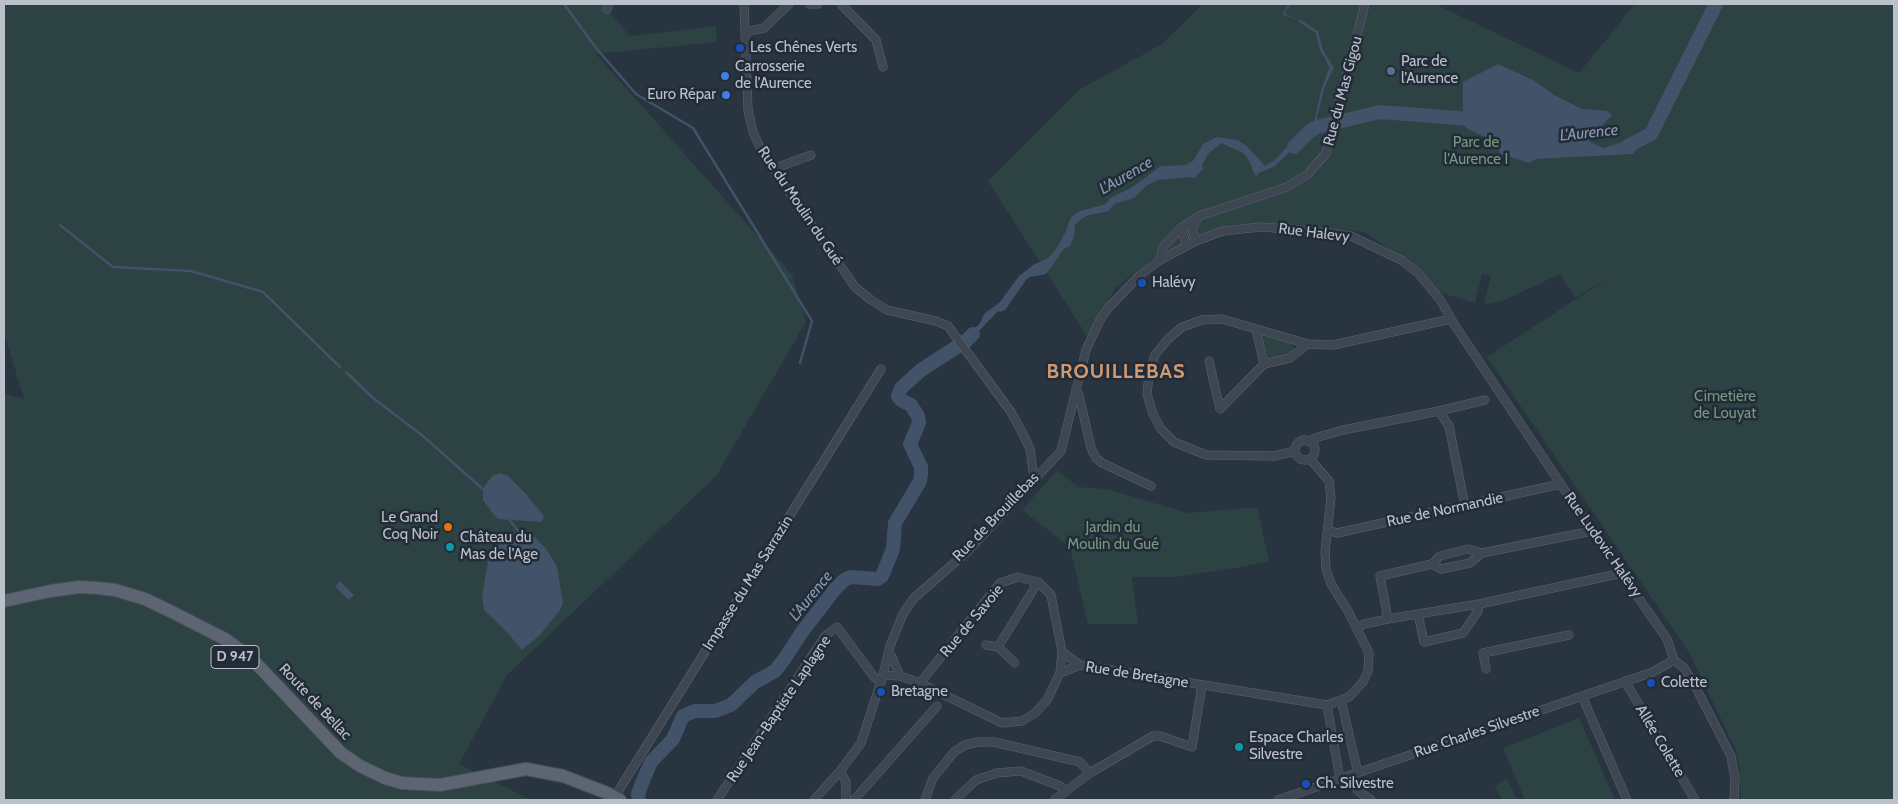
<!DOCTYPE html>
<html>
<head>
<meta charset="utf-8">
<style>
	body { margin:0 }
	#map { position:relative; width:1898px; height:804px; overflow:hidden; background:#293441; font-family:Cabin,sans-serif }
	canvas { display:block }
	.frame { position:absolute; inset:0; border:5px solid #bbc1cb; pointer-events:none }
</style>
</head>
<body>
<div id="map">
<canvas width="1898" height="804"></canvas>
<div class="frame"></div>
</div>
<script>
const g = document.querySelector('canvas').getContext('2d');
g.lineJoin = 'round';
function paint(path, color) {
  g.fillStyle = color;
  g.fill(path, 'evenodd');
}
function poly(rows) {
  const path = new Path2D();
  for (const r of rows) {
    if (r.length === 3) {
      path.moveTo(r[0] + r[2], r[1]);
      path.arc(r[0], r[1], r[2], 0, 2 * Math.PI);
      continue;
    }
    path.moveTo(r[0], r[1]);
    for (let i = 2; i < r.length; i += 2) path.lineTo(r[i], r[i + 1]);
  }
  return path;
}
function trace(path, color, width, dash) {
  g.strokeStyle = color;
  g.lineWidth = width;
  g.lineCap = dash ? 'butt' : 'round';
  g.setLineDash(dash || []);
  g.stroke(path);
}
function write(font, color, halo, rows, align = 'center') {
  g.font = font + ' Cabin,sans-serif';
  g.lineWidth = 5;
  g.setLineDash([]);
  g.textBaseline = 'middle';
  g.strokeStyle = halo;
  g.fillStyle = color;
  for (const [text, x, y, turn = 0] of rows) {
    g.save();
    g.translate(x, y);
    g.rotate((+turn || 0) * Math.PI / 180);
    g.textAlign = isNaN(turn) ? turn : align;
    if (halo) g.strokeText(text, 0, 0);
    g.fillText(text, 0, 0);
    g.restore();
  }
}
paint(poly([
	[4,4,603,4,630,36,716,26,717,42,596,54,792,275,806,322,716,476,507,675,459,764,531,800,4,800,4,393,24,399,4,333],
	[1203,4,1435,4,1579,73,1635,4,1894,4,1894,800,1741,800,1739,765,1735,748,1690,654,1487,357,1613,275,1575,298,1560,274,1505,300,1488,304,1484,303,1491,276,1482,274,1475,303,1441,293,1440,296,1422,273,1364,232,1308,225,1237,224,1162,252,1116,287,1087,336,988,181,1079,90,1162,44],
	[1263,336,1286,341,1293,344,1294,349,1290,354,1268,359],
	[1057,470,1078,487,1107,489,1188,513,1257,507,1269,561,1236,568,1174,577,1132,577,1138,624,1088,624,1070,547,1022,510],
	[1579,718,1615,800,1525,800,1503,748],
	[1505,779,1508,780,1517,800,1502,800,1495,786]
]), '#2c4243');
paint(poly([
	[1289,4,1291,4,1284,13,1306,24,1317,32,1319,36,1320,47,1334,67,1325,86,1317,117,1318,123,1330,120,1330,124,1313,129,1275,166,1259,173,1256,177,1247,157,1243,153,1221,143,1208,154,1202,165,1203,169,1195,178,1190,177,1158,180,1146,186,1134,198,1114,204,1109,211,1086,216,1080,220,1075,225,1074,237,1070,246,1064,249,1046,274,1030,277,1026,280,1005,310,1000,312,998,311,967,344,964,339,980,323,984,314,1000,302,1019,276,1033,265,1048,258,1055,251,1065,233,1071,217,1080,211,1106,204,1110,198,1131,188,1161,166,1186,165,1194,160,1203,144,1217,137,1237,140,1247,146,1265,166,1275,160,1290,144,1311,127,1314,124,1321,90,1330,66,1320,50,1316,33,1298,20,1282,14],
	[1498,64,1533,80,1554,95,1582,109,1607,111,1612,115,1588,141,1604,148,1646,134,1633,154,1536,159,1529,163,1499,153,1500,140,1494,136,1487,138,1466,128,1463,111,1463,82],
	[954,344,956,347,921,370,901,388,899,393,898,396,901,400,911,405,918,416,919,423,910,444,921,467,921,474,920,481,913,493,895,523,893,549,882,576,878,579,851,577,844,580,835,589,802,632,785,658,775,671,755,682,731,705,715,711,695,711,683,716,673,739,651,762,642,783,638,794,639,800,634,800,642,771,650,758,673,734,677,720,686,708,714,709,729,704,751,682,772,670,779,663,799,629,835,583,847,574,866,574,878,575,880,574,892,548,890,530,891,522,918,481,919,475,919,468,908,445,917,424,916,417,910,407,902,405,897,400,894,392,919,367],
	[499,473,507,475,526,494,543,515,544,518,541,522,498,519,494,515,483,500,483,489,492,476],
	[510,533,535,537,547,550,557,566,563,603,560,610,540,635,522,650,506,631,484,610,482,597,488,562,501,539],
	[340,581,354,595,349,600,335,587]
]), '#415269');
trace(poly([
	[564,4,596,48,636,94,693,128,812,321,800,363],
	[1300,21,1317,32,1321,48,1330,66],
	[60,225,113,267,191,271,263,292,340,367],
	[346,372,373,398,423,436,485,491],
	[508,518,522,536]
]), '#415269', 2.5);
trace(poly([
	[1628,146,1651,134,1716,4],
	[1294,147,1309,132,1317,127,1380,112,1483,120],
	[639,800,638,794,642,783,651,762,673,739,683,716,695,711,715,711,731,705,755,682,775,671,785,658,802,632,835,589,844,580,851,577,878,579,882,576,893,549,895,523,913,493,920,481,921,474,921,467,910,444,919,423,918,416,911,405,901,400,898,396,899,393,901,388,921,370,966,341,973,334]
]), '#415269', 14);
const minor = poly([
	[744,4,748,110,753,132,763,154,855,287,871,300,887,310,936,321,948,326,1011,412,1023,434,1030,449,1034,478],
	[810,4,818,4],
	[841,4,876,40,883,67],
	[607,9,609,4],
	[745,32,764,28,789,4],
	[773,169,811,155],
	[1182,227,1182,232,1187,245],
	[1196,241,1192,229,1198,217],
	[1160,260,1163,247,1181,228,1199,216,1287,187,1308,174,1326,153,1365,4],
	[1256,329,1264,364,1290,358,1308,344],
	[1209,361,1220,409,1264,364],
	[1076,389,1079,395,1091,448,1096,458,1102,463,1151,486],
	[1439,411,1485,400],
	[1305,450,10],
	[1309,442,1315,438,1343,430,1439,411,1449,426,1465,506],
	[1295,451,1274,456,1206,455,1174,442,1161,429,1153,414,1147,394,1149,375,1155,355,1168,339,1182,327,1202,320,1222,319,1308,344,1333,345,1451,319],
	[1328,530,1337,533,1561,484],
	[1432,564,1441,569,1470,563,1482,553,1592,531],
	[1432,564,1440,556,1468,549,1482,553],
	[1479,604,1478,611,1463,633,1424,642,1418,614,1479,604,1622,573],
	[1388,619,1418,614],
	[1357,628,1364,624,1388,619,1380,576,1432,564],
	[986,645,998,647],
	[1062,652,1080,665],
	[1015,663,998,647,1038,582],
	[1486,669,1483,653,1569,635],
	[883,675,900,676,892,657,889,655],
	[900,676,920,683,1002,723,1022,721,1035,713,1047,700,1060,673,1080,665,1327,705,1349,697,1363,682,1368,671,1369,653,1348,611,1331,584,1326,569,1325,552,1331,498,1329,481,1310,459],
	[1625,681,1695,800],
	[920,683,1000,583,1018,577,1038,582,1051,595,1062,652,1060,673],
	[1582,696,1627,800],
	[1341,700,1358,773],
	[1327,705,1340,779],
	[840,771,846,782,846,800],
	[1352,775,1357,790,1371,800],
	[614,798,881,369],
	[717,800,825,636,837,627,874,677,880,681],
	[814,800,840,771,861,743,883,675,890,646,903,614,913,599,969,550,1061,451,1086,350,1101,318,1110,306,1140,275,1160,260,1196,241,1223,231,1261,227,1317,231,1351,236,1401,260,1419,274,1441,301,1454,324,1592,531,1667,639,1674,660,1684,668,1694,684,1731,756,1735,779,1734,800],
	[854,800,937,706],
	[925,800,933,778,954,752,965,745,978,742,994,742,1080,762,1090,773],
	[955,800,976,780,997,773,1021,771,1060,786,1065,791],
	[1054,800,1090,773,1153,736,1160,736,1192,747,1202,685],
	[1278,800,1653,672,1674,660]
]);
const primary = poly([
	[4,601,50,591,80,587,97,588,115,590,145,599,170,611,225,639,250,657,341,753,360,766,385,778,402,783,440,785,526,769,563,776,607,793,620,800]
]);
trace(minor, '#5c646f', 9);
trace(primary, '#474f5b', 14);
trace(minor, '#3d4651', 8);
trace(primary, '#5c6571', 12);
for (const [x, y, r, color] of [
	[740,48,5,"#1a4fb4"],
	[1391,71,5,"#5c6f8a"],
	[725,76,5,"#3f7fe0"],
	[726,95,5,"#3f7fe0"],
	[1142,283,5,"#1a4fb4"],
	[448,527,5,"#e8710a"],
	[450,547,5,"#0f9aa8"],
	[1651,683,5,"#1a4fb4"],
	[881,692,5,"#1a4fb4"],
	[1239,747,5,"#0f9aa8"],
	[1306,784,5,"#1a4fb4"]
]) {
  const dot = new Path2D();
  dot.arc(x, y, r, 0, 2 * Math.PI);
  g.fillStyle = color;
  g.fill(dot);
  trace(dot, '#222b37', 2);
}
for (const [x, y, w] of [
	[235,657,48]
]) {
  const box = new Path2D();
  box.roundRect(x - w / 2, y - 11.5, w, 23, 4);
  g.fillStyle = '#222b37';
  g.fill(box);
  trace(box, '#bbc1cb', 1);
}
write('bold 14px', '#bbc1cb', null, [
	["D 947",235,657]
]);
write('15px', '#bbc1cb', '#222b37', [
	["Les Chênes Verts",750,48],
	["Parc de",1401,62],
	["l'Aurence",1401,79],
	["Carrosserie",735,67],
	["de l'Aurence",735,84],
	["Euro Répar",716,95,"right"],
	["Halévy",1152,283],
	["Le Grand",438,518,"right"],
	["Coq Noir",438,535,"right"],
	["Château du",460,538],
	["Mas de l'Age",460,555],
	["Colette",1661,683],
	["Bretagne",891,692],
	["Espace Charles",1249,738],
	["Silvestre",1249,755],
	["Ch. Silvestre",1316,784]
], 'left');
write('15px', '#bbc1cb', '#222b37', [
	["Rue du Mas Gigou",1343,91,-75],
	["Rue du Moulin du Gué",800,206,56],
	["Rue Halevy",1314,233,7],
	["Rue de Normandie",1445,510,-12],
	["Rue de Brouillebas",996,517,-46],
	["Rue Ludovic Halévy",1603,545,55],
	["Impasse du Mas Sarrazin",748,583,-58],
	["Rue de Savoie",972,621,-50],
	["Rue de Bretagne",1137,675,9],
	["Route de Bellac",315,702,47],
	["Rue Jean-Baptiste Laplagne",779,709,-56],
	["Rue Charles Silvestre",1477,732,-19],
	["Allée Colette",1660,741,59]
]);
write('15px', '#749a7c', '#222b37', [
	["Parc de",1476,143],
	["l'Aurence I",1476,160],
	["Cimetière",1725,397],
	["de Louyat",1725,414],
	["Jardin du",1113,528],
	["Moulin du Gué",1113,545]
]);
write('italic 16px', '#8598b0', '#222b37', [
	["L'Aurence",1589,133,-6],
	["L'Aurence",1126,176,-30],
	["L'Aurence",811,596,-51]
]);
g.letterSpacing = '1px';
write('bold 20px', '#cf9a72', '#222b37', [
	["BROUILLEBAS",1116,372]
]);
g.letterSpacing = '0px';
</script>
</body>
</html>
